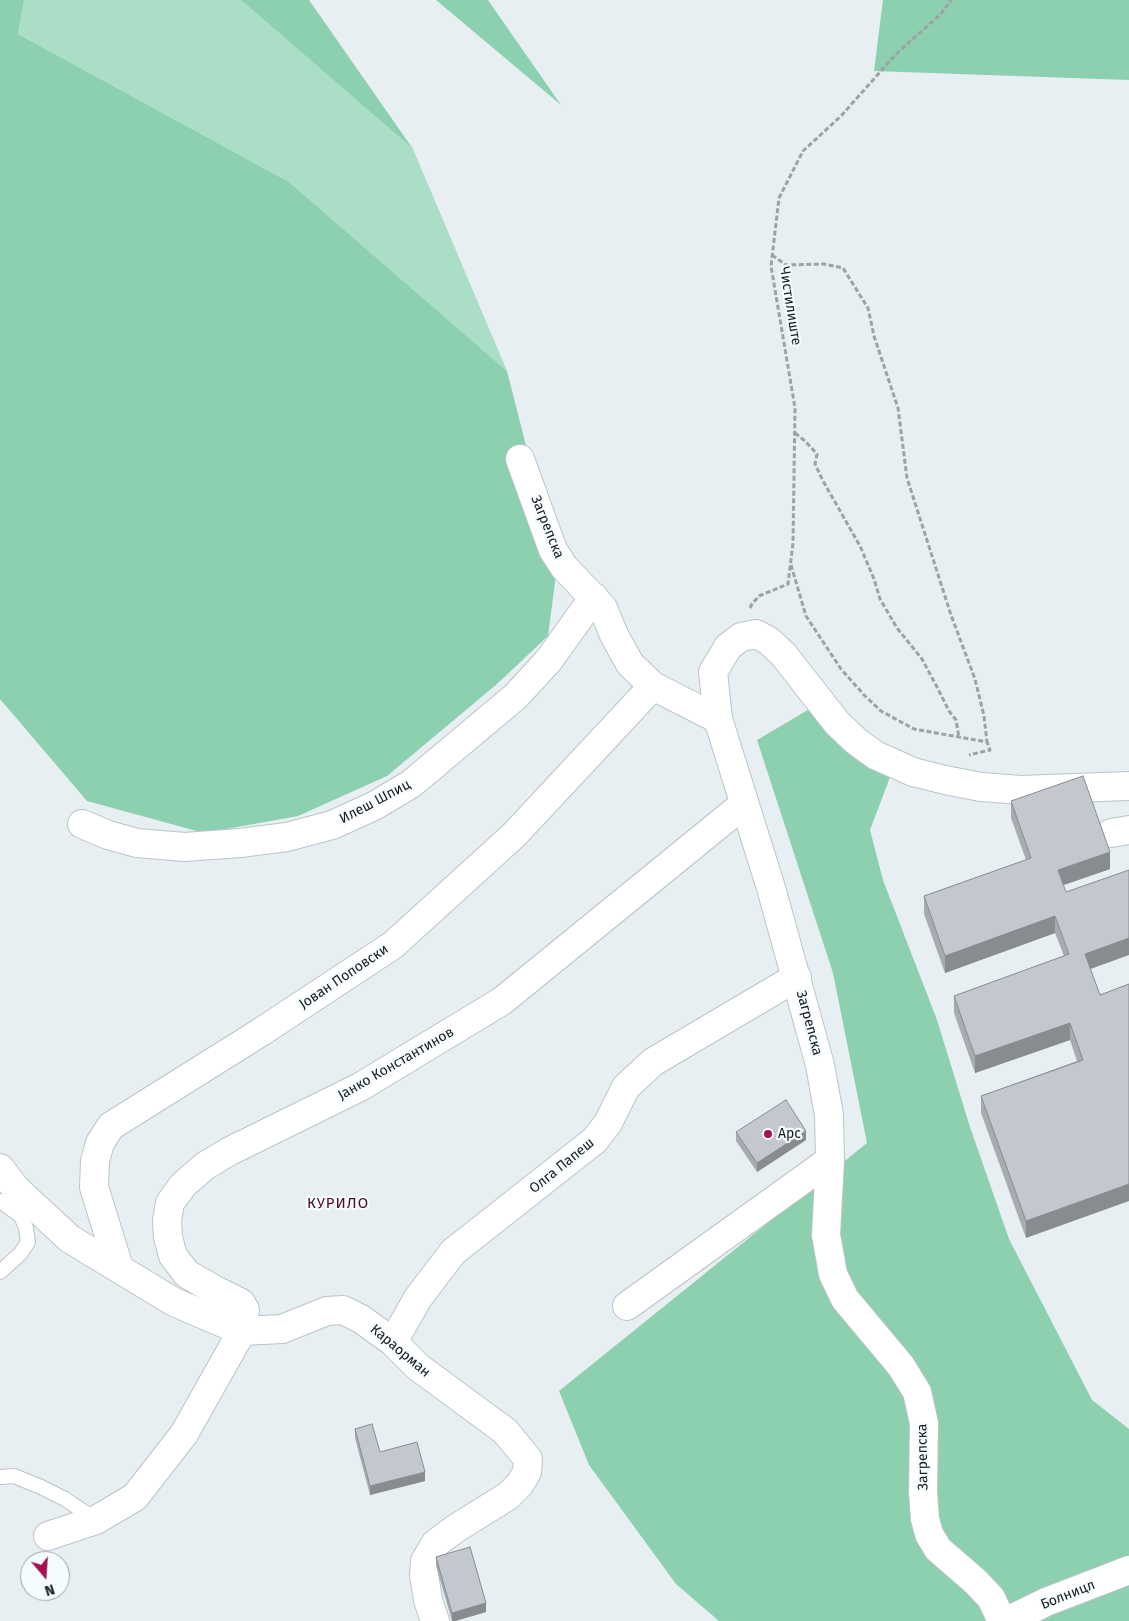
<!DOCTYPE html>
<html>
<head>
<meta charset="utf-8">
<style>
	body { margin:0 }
	#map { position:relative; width:1129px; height:1621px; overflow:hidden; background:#e7eff2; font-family:"Fira Sans",sans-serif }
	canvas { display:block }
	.north { position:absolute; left:20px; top:1551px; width:50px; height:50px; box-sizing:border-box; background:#f5fcff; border:1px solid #9da2a4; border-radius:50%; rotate:162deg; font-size:14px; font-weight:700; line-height:20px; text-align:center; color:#181b1c }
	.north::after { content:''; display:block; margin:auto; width:18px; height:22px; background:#a41152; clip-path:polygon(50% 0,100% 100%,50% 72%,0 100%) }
</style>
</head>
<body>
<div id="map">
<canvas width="1129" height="1621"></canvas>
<div class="north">N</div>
</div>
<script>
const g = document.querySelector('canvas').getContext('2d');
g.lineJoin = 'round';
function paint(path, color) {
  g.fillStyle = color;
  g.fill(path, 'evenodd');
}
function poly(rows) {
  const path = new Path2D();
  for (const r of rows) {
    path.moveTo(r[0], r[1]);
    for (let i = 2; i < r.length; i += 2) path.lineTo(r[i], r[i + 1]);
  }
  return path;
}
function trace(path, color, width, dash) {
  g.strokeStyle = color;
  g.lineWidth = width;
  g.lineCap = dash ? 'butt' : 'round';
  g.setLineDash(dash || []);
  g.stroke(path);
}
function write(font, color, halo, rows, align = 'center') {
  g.font = font + ' "Fira Sans",sans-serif';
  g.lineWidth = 4.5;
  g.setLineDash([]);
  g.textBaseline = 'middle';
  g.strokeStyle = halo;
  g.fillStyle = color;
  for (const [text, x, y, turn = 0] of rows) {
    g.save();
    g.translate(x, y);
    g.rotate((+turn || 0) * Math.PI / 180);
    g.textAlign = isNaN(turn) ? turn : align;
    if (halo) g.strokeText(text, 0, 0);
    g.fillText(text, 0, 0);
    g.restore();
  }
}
paint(poly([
	[24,0,241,0,413,149,507,371,289,182,18,34]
]), '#abdec6');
paint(poly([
	[0,0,24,0,18,34,289,182,507,371,557,567,548,636,497,684,387,776,298,816,204,833,87,801,0,699],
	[241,0,309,0,413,149],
	[436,0,488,0,561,105],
	[883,0,1129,0,1129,80,874,71],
	[813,707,895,764,870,830,883,880,937,1020,970,1127,1009,1239,1092,1400,1129,1429,1129,1621,719,1621,676,1584,589,1465,559,1391,867,1143,833,973,757,740]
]), '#8cd0b0');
const lane = poly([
	[0,1201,21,1216,26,1228,28,1242,21,1253,0,1272],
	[0,1477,14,1476,41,1487,65,1499,96,1520]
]);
const street = poly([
	[520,459,553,550,564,567,603,608,614,635,630,664,653,686,718,719,771,888,820,1065,829,1115,830,1160,826,1235,833,1274,845,1299,901,1366,917,1392,924,1423,923,1492,925,1519,929,1534,938,1549,976,1582,991,1598,1002,1621],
	[718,719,713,672,728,647,741,637,756,634,769,641,783,654,837,723,856,741,875,755,913,772,945,780,981,787,1021,790,1129,786],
	[82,824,108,835,137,843,185,847,240,843,287,837,332,825,374,806,411,784,516,696,549,660,594,597],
	[1111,833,1129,830],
	[0,1168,16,1189,70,1239,174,1302,242,1331,282,1329,327,1311,343,1310,361,1319,393,1342,418,1367,505,1431,528,1459,527,1472,520,1484,508,1496,455,1529,435,1544,425,1561,424,1575,428,1600,435,1621],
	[119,1268,94,1187,95,1161,100,1143,111,1126,261,1032,393,945,514,835,653,686],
	[627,1306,830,1160],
	[393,1342,418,1298,453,1252,595,1140,608,1123,626,1087,653,1062,797,977],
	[48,1536,96,1520,135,1497,184,1434,242,1331,245,1310,241,1303,213,1289,187,1274,173,1256,168,1237,167,1220,170,1203,183,1185,205,1166,230,1151,360,1087,502,1001,744,804],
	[1007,1621,1046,1602,1129,1570]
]);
trace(lane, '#bbc4c7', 16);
trace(street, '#bbc4c7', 30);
trace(poly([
	[772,255,786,265,824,264,843,268,868,308,874,336,898,408,907,478,951,615,975,679,984,716,987,742],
	[795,433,805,441,817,454,815,464,823,481,860,546,874,579,880,599,897,628,922,659,937,687,949,711,956,720,959,738],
	[791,565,806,616,841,669,864,695,881,711,914,729,987,742,990,750,969,755],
	[750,608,752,604,759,596,788,584,793,543,795,408,771,266,779,198,803,151,841,116,897,53,941,14,951,0]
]), '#9ca2a5', 3, [5, 2.5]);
trace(lane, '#fff', 14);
trace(street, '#fff', 28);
paint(poly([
	[1011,801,1110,869,1063,885,1090,969,1100,995,1129,984,1026,1238,981,1113,981,1096,1077,1061,1070,1040,975,1073,954,1013,954,996,1064,956,1055,933,945,973,924,914,924,896,1026,860,1011,818],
	[736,1132,806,1140,757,1172,736,1141],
	[355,1429,380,1452,425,1481,370,1495,355,1438],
	[436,1557,486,1612,455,1621,452,1621,436,1566]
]), '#a8acb1');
paint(poly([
	[1110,852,1110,869,1058,887,1058,870],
	[1055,916,1055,933,945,973,945,956],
	[1129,938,1129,955,1085,971,1085,954],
	[1070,1023,1070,1040,975,1073,975,1056],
	[806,1131,806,1140,757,1172,757,1163],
	[1129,1184,1129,1201,1026,1238,1026,1221],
	[425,1472,425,1481,370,1495,370,1486],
	[486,1603,486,1612,455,1621,452,1621,452,1613]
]), '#888c90');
const building = poly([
	[1083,776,1110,852,1058,870,1066,892,1129,870,1129,938,1085,954,1100,995,1129,984,1129,1184,1026,1221,981,1096,1083,1060,1070,1023,975,1056,954,996,1069,954,1055,916,945,956,924,896,1031,858,1011,801,1083,776],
	[786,1100,806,1131,757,1163,736,1132,786,1100],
	[372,1424,380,1452,417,1442,425,1472,370,1486,355,1429,372,1424],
	[470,1547,486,1603,452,1613,436,1557,470,1547]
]);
paint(building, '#c3c8ce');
trace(building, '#888c90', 1);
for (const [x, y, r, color] of [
	[768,1134,5,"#a41152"]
]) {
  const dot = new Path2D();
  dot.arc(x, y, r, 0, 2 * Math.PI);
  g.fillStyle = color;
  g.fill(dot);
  trace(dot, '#f5fcff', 2);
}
write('14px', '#181b1c', '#f5fcff', [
	["Чистилиште",790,306,81],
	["Загрепска",547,527,68],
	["Илеш Шпиц",375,802,-28],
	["Јован Поповски",344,977,-34],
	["Загрепска",809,1023,75],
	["Јанко Константинов",396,1064,-30],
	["Олга Папеш",562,1166,-39],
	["Караорман",400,1351,40],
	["Загрепска",923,1457,-91],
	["Болницл",1068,1595,-22]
]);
write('14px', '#181b1c', '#f5fcff', [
	["Арс",778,1134]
], 'left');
g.letterSpacing = '1px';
write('15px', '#500c27', '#f5fcff', [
	["КУРИЛО",338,1204]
]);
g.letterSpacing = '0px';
</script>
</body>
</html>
